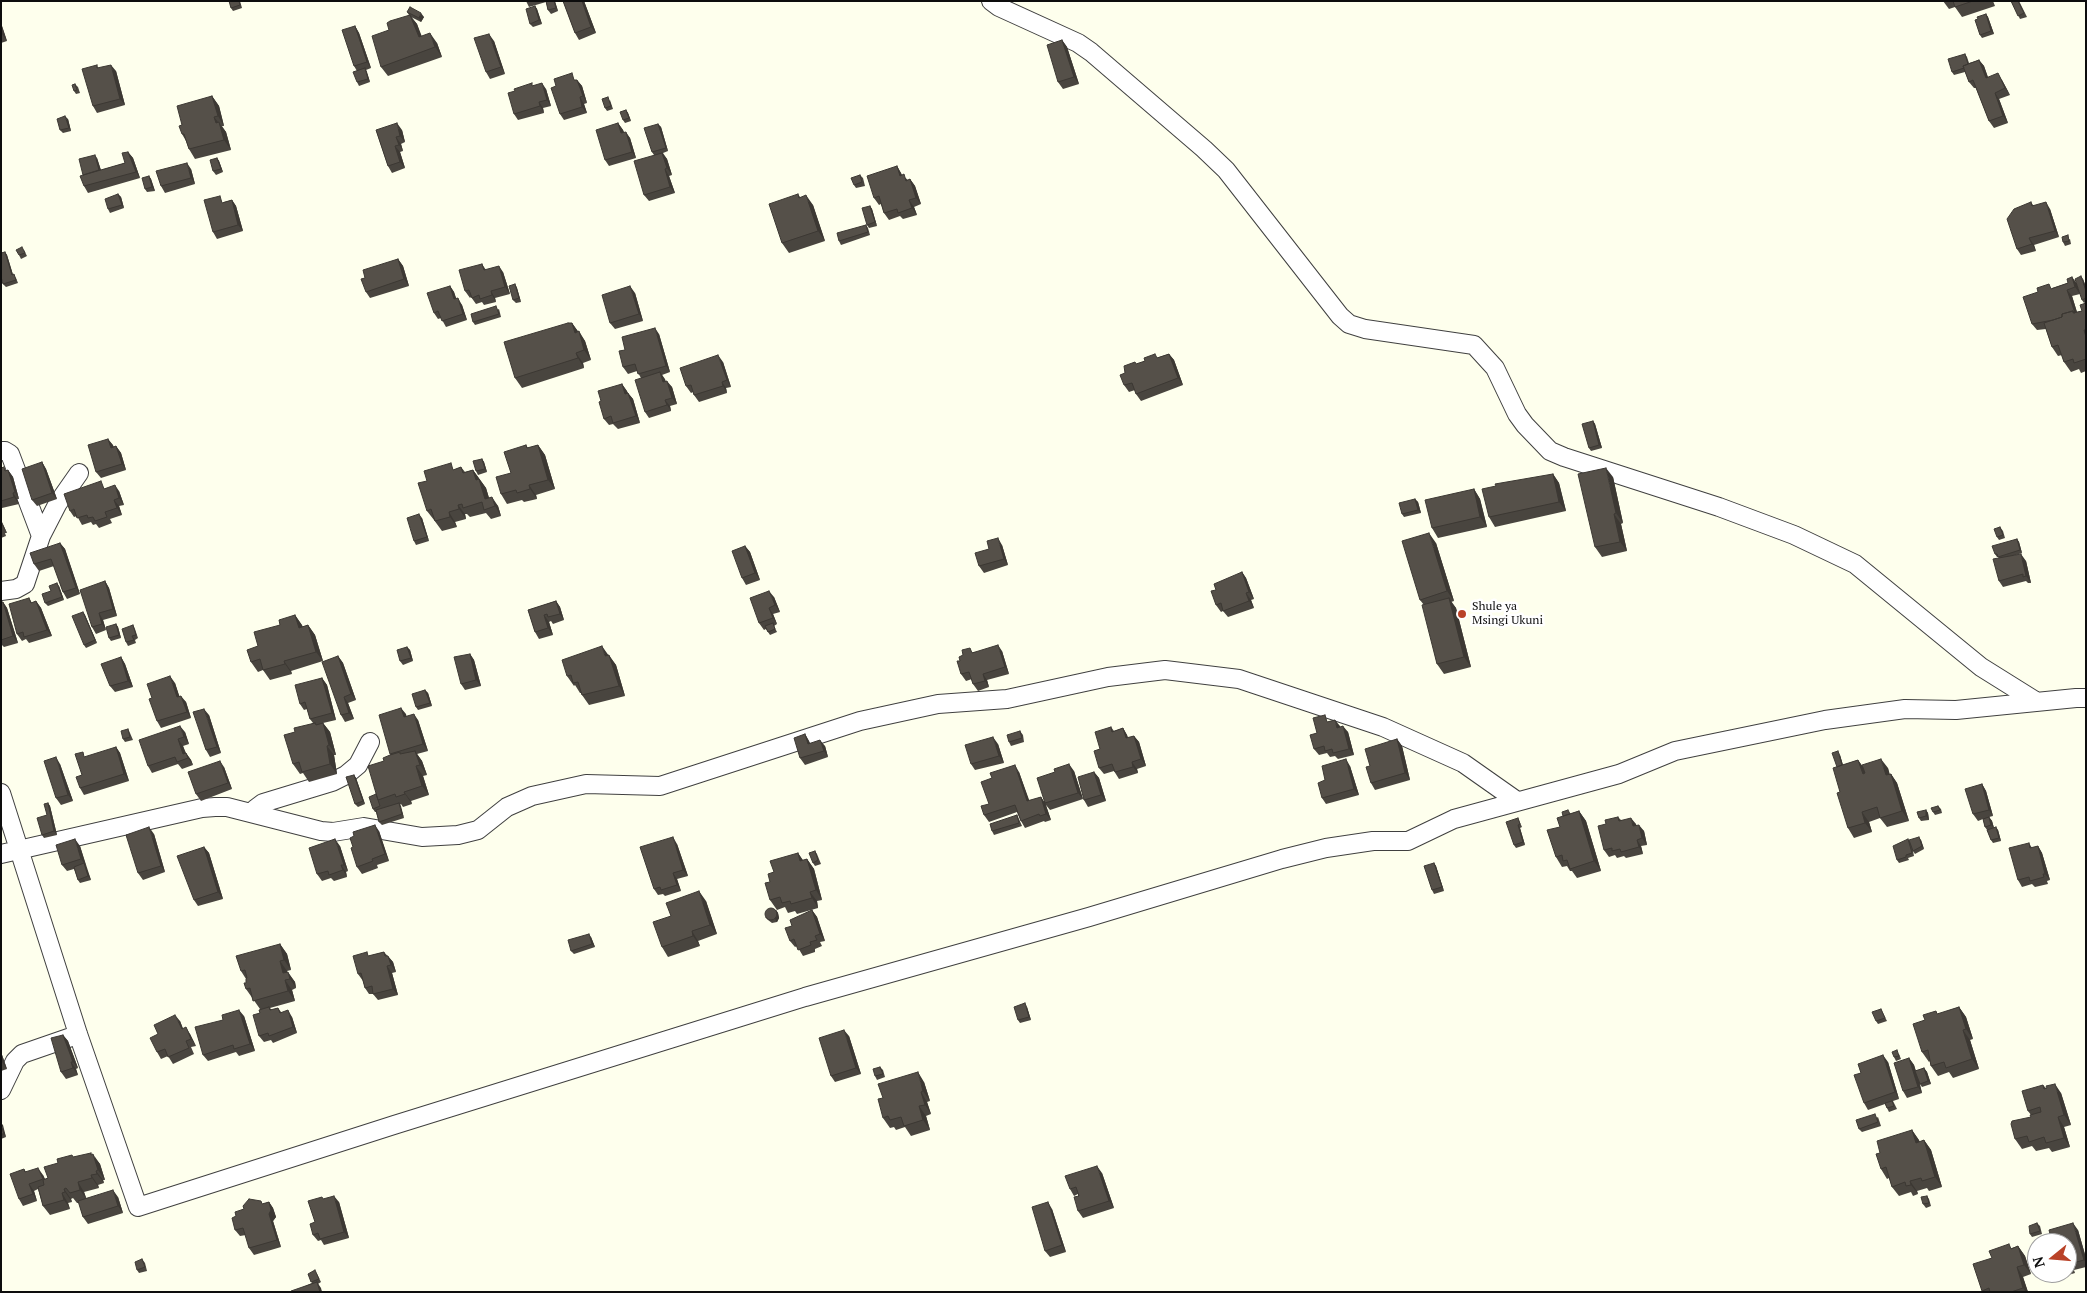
<!DOCTYPE html>
<html>
<head>
<meta charset="utf-8">
<style>
	body { margin:0 }
	#map { position:relative; width:2087px; height:1293px; overflow:hidden; background:#feffed; font-family:"PT Serif",serif }
	canvas { display:block }
	.frame { position:absolute; inset:0; border:2px solid #0d0d0d; pointer-events:none }
	.north { position:absolute; left:2027px; top:1233px; width:50px; height:50px; box-sizing:border-box; background:#fff; border:1px solid #9e9e9e; border-radius:50%; rotate:253deg; font-size:14px; font-weight:700; line-height:20px; text-align:center; color:#0d0d0d }
	.north::after { content:''; display:block; margin:auto; width:18px; height:22px; background:#b94228; clip-path:polygon(50% 0,100% 100%,50% 72%,0 100%) }
</style>
</head>
<body>
<div id="map">
<canvas width="2087" height="1293"></canvas>
<div class="frame"></div>
<div class="north">N</div>
</div>
<script>
const g = document.querySelector('canvas').getContext('2d');
g.lineJoin = 'round';
function poly(rows) {
  const path = new Path2D();
  for (const r of rows) {
    if (r.length === 3) {
      path.moveTo(r[0] + r[2], r[1]);
      path.arc(r[0], r[1], r[2], 0, 2 * Math.PI);
      continue;
    }
    path.moveTo(r[0], r[1]);
    for (let i = 2; i < r.length; i += 2) path.lineTo(r[i], r[i + 1]);
  }
  return path;
}
function trace(path, color, width, dash) {
  g.strokeStyle = color;
  g.lineWidth = width;
  g.lineCap = dash ? 'butt' : 'round';
  g.setLineDash(dash || []);
  g.stroke(path);
}
function paint(path, color) {
  g.fillStyle = color;
  g.fill(path, 'evenodd');
}
function write(font, color, halo, rows, align = 'center') {
  g.font = font + ' "PT Serif",serif';
  g.lineWidth = 5;
  g.setLineDash([]);
  g.textBaseline = 'middle';
  g.strokeStyle = halo;
  g.fillStyle = color;
  for (const [text, x, y, turn = 0] of rows) {
    g.save();
    g.translate(x, y);
    g.rotate((+turn || 0) * Math.PI / 180);
    g.textAlign = isNaN(turn) ? turn : align;
    if (halo) g.strokeText(text, 0, 0);
    g.fillText(text, 0, 0);
    g.restore();
  }
}
const street = poly([
	[991,1,999,7,1078,43,1091,52,1204,149,1226,170,1340,316,1349,324,1365,329,1474,345,1495,368,1517,414,1525,425,1550,451,1564,457,1719,507,1794,535,1855,564,1981,667,2037,702],
	[1,451,5,451,10,454,41,536],
	[1,591,16,589,25,584,41,536,58,503,79,473],
	[1,793,78,1034,138,1207,394,1125,805,997,1089,917,1282,859,1326,848,1373,841,1408,841,1454,819,1619,774,1675,751,1825,720,1905,709,1956,710,2076,698,2086,698],
	[254,813,255,809,263,803,332,782,346,775,358,765,370,742],
	[1,854,202,808,215,807,227,807,321,831,333,832,364,827,422,837,458,835,478,830,507,807,532,796,586,784,660,786,860,721,938,704,1007,699,1108,677,1165,670,1239,679,1383,727,1463,763,1517,801],
	[1,1090,15,1061,22,1054,74,1036]
]);
trace(street, '#404040', 20);
trace(street, '#fff', 18);
paint(poly([
	[228,1,240,1,242,8,233,11,231,8,230,3],
	[526,1,555,1,558,11,551,14,548,10,546,2,529,7],
	[563,1,584,1,596,33,579,40,575,33],
	[1943,1,1993,1,1995,6,1962,17,1955,7,1949,9],
	[2011,1,2019,1,2027,17,2020,19],
	[535,6,537,9,542,24,533,27,530,24],
	[407,12,424,17,421,22,411,17,417,24,421,36,437,43,442,57,388,76,381,67,389,30,409,15],
	[1986,14,1988,17,1994,34,1982,38,1980,35],
	[1,23,7,41,1,43],
	[355,26,359,33,371,68,366,70,370,82,359,86,357,82,357,71,354,66],
	[1062,40,1067,47,1079,84,1063,89,1058,82],
	[494,41,505,74,490,79,486,72],
	[1965,54,1967,57,1969,63,1979,60,1984,66,1988,77,2002,80,2010,95,1999,99,2008,123,1994,128,1989,121,1976,88,1974,88,1969,82,1965,72,1954,75,1952,72],
	[97,65,98,68,116,71,125,105,97,113,93,106],
	[576,80,577,80,582,86,587,103,584,104,587,113,564,120,560,114],
	[75,84,78,87,80,93,76,94,74,91],
	[533,85,546,89,551,106,543,108,544,113,518,120,514,114],
	[212,96,219,106,224,126,222,126,226,132,231,150,195,159,189,149,186,141,182,134,182,125],
	[610,100,613,109,607,111,605,108],
	[626,110,628,113,631,121,625,123,623,120],
	[68,119,71,131,63,133,60,130],
	[618,123,623,130,624,132,630,138,636,158,609,166,605,160],
	[658,124,661,127,668,151,663,153,667,159,672,175,669,176,675,193,649,201,644,195,654,155,652,152],
	[376,130,402,130,405,142,401,144,403,151,400,152,405,168,392,173,388,166],
	[128,152,133,158,140,178,88,193,84,186,83,175,97,158,101,170,125,163],
	[217,158,219,161,223,172,216,175,213,171],
	[897,166,902,175,908,180,910,179,915,186,921,204,914,207,917,215,903,219,900,216,889,220,884,213,881,204,879,205,874,198],
	[191,169,195,184,165,193,161,186],
	[860,175,863,178,865,186,856,188,854,185],
	[149,176,151,179,155,191,147,192,145,189],
	[118,194,121,197,124,208,110,213,108,209],
	[798,194,800,197,813,205,825,241,789,253,782,243],
	[232,200,236,206,243,231,217,239,213,232,224,202],
	[2031,202,2033,205,2050,209,2059,237,2034,245,2036,251,2021,255,2017,249],
	[870,206,872,209,877,226,869,228,867,225],
	[866,225,868,228,870,235,841,245,839,241],
	[2070,239,2071,244,2065,246,2063,242],
	[24,250,27,256,21,259,19,255],
	[5,252,7,255,13,275,16,278,18,283,6,287,3,284],
	[398,259,403,266,409,286,370,298,366,292,365,278],
	[482,264,486,270,503,272,510,294,495,298,496,302,484,305,482,302,476,304,471,297,470,298,465,291],
	[2072,277,2077,284,2080,294,2072,296,2077,312,2082,311,2086,303,2086,371,2081,373,2079,369,2071,372,2064,362,2062,355,2058,356,2052,347,2046,329,2037,330,2032,324,2052,288,2068,283],
	[2083,279,2086,287,2086,302,2084,303,2082,300],
	[515,284,517,288,521,302,516,303,513,300],
	[450,286,454,292,456,299,462,305,467,320,446,327,441,318,438,319,434,313],
	[635,293,643,321,615,329,610,323],
	[499,309,501,317,475,325,473,322],
	[572,323,585,341,591,360,583,363,584,368,522,388,515,378],
	[659,334,670,372,662,375,665,381,672,387,677,404,670,406,671,411,649,418,645,412,641,378,637,371,628,374,623,367],
	[1169,354,1174,360,1183,385,1141,401,1136,394,1135,390,1129,392,1124,385,1137,364],
	[723,362,731,387,726,388,727,393,699,402,694,395,693,392,691,393,686,386],
	[622,384,628,393,633,399,640,423,618,429,613,424,609,425,604,419,601,401],
	[1593,421,1595,424,1602,448,1591,451,1589,448],
	[108,439,114,447,116,446,121,453,126,470,101,478,96,472],
	[526,445,528,448,538,445,545,455,555,489,536,495,537,499,524,502,522,500,507,504,501,494,511,473],
	[482,459,484,462,487,472,478,475,476,471],
	[42,462,46,469,57,499,37,506,32,500],
	[461,467,465,472,473,470,486,488,489,498,498,506,501,516,491,519,486,513,470,517,467,514,465,514,466,519,455,522,457,527,442,531,434,520,427,511,427,481],
	[1,468,7,471,8,470,13,477,19,499,17,499,19,504,2,508],
	[1553,474,1559,483,1566,511,1495,527,1489,517],
	[1613,477,1623,523,1621,524,1627,551,1602,557,1595,547],
	[106,488,119,491,124,505,119,506,122,515,110,519,112,523,99,528,96,524,93,525,91,522,82,525,77,516,74,517,70,511],
	[1474,489,1480,499,1487,527,1438,538,1432,528],
	[1415,499,1418,502,1421,513,1404,517,1402,514],
	[422,518,429,541,416,545,414,541],
	[1,520,7,533,5,533,6,536,1,538],
	[2000,527,2003,531,2005,538,1999,540,1997,537],
	[2017,539,2019,542,2022,553,2013,556,2026,561,2031,583,2028,583,2026,581,2003,587,1999,581,1999,558,1998,557,1997,557,1995,554],
	[60,543,65,549,80,594,67,599,63,592,54,566,39,571,34,564],
	[1436,543,1454,601,1451,602,1456,608,1471,667,1444,674,1437,664,1424,605,1420,600],
	[1002,545,1008,565,984,573,979,566,989,549],
	[745,546,750,552,760,580,746,585,742,578],
	[1242,572,1246,578,1254,599,1251,600,1254,608,1228,617,1223,611,1221,612,1216,605,1216,590],
	[105,581,109,588,117,616,103,620,106,630,96,634,92,627],
	[59,586,64,600,48,606,45,603],
	[774,597,780,612,773,614,777,624,774,626,777,632,770,635,766,629,764,630,759,623],
	[29,598,32,603,36,601,41,608,52,636,29,643,26,639,22,641,17,634],
	[556,601,560,607,564,620,553,624,551,621,549,622,553,635,539,639,535,632,528,610],
	[1,602,3,602,7,608,18,643,4,647,1,644],
	[83,612,85,615,97,643,86,648,84,645],
	[295,615,303,627,308,625,315,635,323,661,291,671,292,674,270,680,263,670,258,672,251,662,258,646,280,625],
	[116,624,118,627,121,638,111,641,109,638],
	[133,625,135,629,138,638,135,640,136,643,128,646,126,642],
	[407,647,410,650,413,661,403,665,400,661],
	[1002,651,1009,674,987,680,989,687,978,691,973,684,972,679,966,681,961,674,960,661,973,652],
	[470,654,474,660,481,686,465,690,461,684],
	[608,655,616,665,625,696,589,705,582,695,581,693,580,693,575,685,574,686,567,676],
	[338,656,343,663,356,700,348,703,354,719,345,722,341,715],
	[121,657,125,664,133,687,115,692,110,686],
	[322,678,327,685,336,720,323,723,330,732,336,755,334,755,337,774,309,782,303,773,300,774,293,764,295,732,313,723,310,719,307,709,304,710,300,704],
	[175,683,179,696,186,702,191,718,161,728,157,721,152,698],
	[425,690,428,693,432,706,418,710,416,707],
	[401,708,406,716,418,720,428,751,417,754,422,761,427,775,423,776,429,795,411,801,412,804,403,807,401,804,400,805,404,818,382,825,379,822,376,812,375,812,373,809,384,761,390,755],
	[209,715,221,753,210,757,206,750],
	[1330,721,1348,732,1354,755,1338,759,1335,756,1330,757,1327,753,1319,755,1314,749,1317,733],
	[1111,727,1114,731,1123,728,1127,735,1128,738,1134,736,1139,742,1146,766,1137,769,1138,773,1119,779,1114,771,1104,774,1099,768,1100,749],
	[128,729,130,733,133,740,125,742,123,739],
	[1020,731,1023,735,1024,742,1011,746,1009,742],
	[185,732,189,744,183,746,186,753,191,760,193,765,182,769,178,764,152,773,148,766],
	[805,734,810,743,825,746,828,757,805,765,800,758],
	[1397,739,1402,746,1410,780,1375,790,1371,783,1370,766],
	[998,744,1004,763,975,770,971,764],
	[116,747,120,753,129,781,84,795,80,788,82,775],
	[1840,755,1843,765,1858,760,1863,767,1888,768,1889,774,1891,774,1897,783,1909,821,1887,827,1880,818,1869,822,1872,832,1854,838,1848,828,1840,792,1837,767],
	[60,764,73,801,61,805,56,798],
	[1350,766,1359,795,1326,804,1322,798,1325,780],
	[224,767,232,789,201,801,196,794],
	[1074,771,1083,799,1050,810,1046,805,1051,820,1045,822,1044,821,1025,828,1021,821,1017,812,989,822,984,815,989,804,992,778,1019,772,1029,801,1041,797,1044,802],
	[1094,772,1099,778,1106,801,1088,807,1084,800],
	[354,775,356,778,365,804,358,807,355,804],
	[1982,784,1986,791,1993,816,1989,817,1992,821,1994,828,1998,830,2001,841,1993,843,1991,840,1987,830,1985,827,1983,819,1978,821,1973,814],
	[48,803,50,806,57,835,44,838,42,835,47,815],
	[1938,806,1941,809,1942,813,1935,815,1933,812],
	[1926,810,1928,813,1929,820,1921,821,1919,818],
	[1579,811,1586,821,1601,871,1577,878,1572,871,1570,871,1567,866,1562,867,1556,857,1560,827,1563,816],
	[1017,815,1019,819,1022,826,994,835,992,831],
	[1618,817,1621,820,1636,824,1636,825,1644,831,1647,845,1641,846,1643,854,1626,858,1624,856,1617,858,1615,855,1609,857,1604,850,1606,824],
	[1518,818,1522,827,1520,828,1525,845,1516,848,1514,845],
	[379,831,389,861,377,865,378,868,362,874,357,867],
	[154,834,165,872,143,880,138,873],
	[1908,839,1910,842,1921,840,1924,849,1915,854,1913,851,1914,856,1908,858,1909,860,1899,863,1897,860],
	[2029,843,2032,848,2038,846,2042,853,2050,880,2047,881,2048,884,2035,887,2032,884,2022,887,2018,880],
	[677,844,688,876,677,879,681,891,665,896,663,894,658,895,654,889],
	[80,846,91,880,80,883,78,880,74,869,67,871,62,865],
	[340,846,348,871,346,872,347,877,334,881,331,878,322,881,317,874],
	[204,847,209,853,223,899,198,906,194,900],
	[815,851,817,854,821,864,815,866,813,863],
	[798,853,803,861,807,859,814,869,822,900,817,901,818,908,797,914,795,911,788,913,785,907,777,910,770,900,770,882,774,872],
	[1434,863,1436,866,1444,891,1434,894,1432,890],
	[706,901,717,934,698,941,700,946,668,957,662,947,671,916],
	[776,910,778,913,779,918,777,922,772,923,768,920,765,917],
	[812,910,817,917,825,941,820,942,822,946,815,949,815,952,803,956,797,946,795,947,790,941,792,926],
	[591,937,595,947,574,954,571,951],
	[280,944,287,954,291,970,287,971,287,972,295,982,296,988,292,990,295,1001,270,1008,272,1010,278,1008,281,1012,292,1017,297,1033,273,1043,271,1040,264,1042,259,1036,260,1009,246,989,246,979,241,971],
	[384,952,393,962,396,972,392,973,398,995,378,1000,373,994,369,994,365,988,363,981,358,974,369,956],
	[1027,1007,1031,1020,1020,1023,1018,1020],
	[1959,1007,1966,1017,1973,1039,1970,1040,1979,1069,1953,1078,1949,1072,1938,1076,1931,1066,1930,1061,1929,1062,1922,1052,1925,1020,1939,1014],
	[1881,1009,1887,1021,1878,1024,1876,1021],
	[244,1016,255,1051,239,1056,236,1052,208,1061,203,1055],
	[180,1021,183,1029,190,1034,196,1046,191,1047,194,1054,173,1064,168,1056,161,1059,157,1052,158,1034],
	[63,1035,68,1041,78,1068,76,1069,78,1075,66,1079,61,1072],
	[849,1036,861,1074,835,1082,831,1076],
	[1,1052,7,1069,1,1071],
	[1899,1054,1901,1059,1896,1061,1894,1057],
	[1909,1058,1914,1065,1916,1071,1924,1068,1927,1072,1931,1084,1922,1087,1920,1084,1922,1093,1907,1098,1903,1091],
	[1888,1062,1899,1099,1893,1101,1897,1109,1889,1112,1885,1104,1868,1110,1864,1103],
	[880,1067,883,1070,885,1077,877,1080,875,1076],
	[924,1082,930,1101,927,1102,931,1114,926,1116,930,1130,911,1136,905,1127,896,1130,894,1127,890,1128,883,1118],
	[2043,1085,2046,1088,2061,1093,2071,1125,2064,1127,2070,1147,2052,1152,2049,1148,2036,1151,2032,1146,2022,1149,2015,1139,2031,1117,2031,1115,2028,1111],
	[1878,1117,1881,1126,1862,1132,1859,1129],
	[1,1123,6,1137,1,1139],
	[1912,1130,1920,1142,1924,1140,1931,1150,1942,1187,1929,1191,1927,1188,1917,1191,1918,1194,1913,1196,1911,1192,1899,1196,1892,1187,1889,1178,1887,1179,1881,1169,1880,1153],
	[92,1155,100,1164,105,1180,103,1180,104,1183,98,1185,99,1188,84,1192,86,1198,118,1197,123,1213,88,1224,83,1217,79,1203,77,1203,73,1198,71,1199,72,1202,68,1203,70,1209,50,1215,43,1206,38,1189,34,1191,37,1201,23,1206,19,1199,24,1169,26,1172,43,1175,45,1179,48,1178,58,1163,74,1157],
	[1102,1173,1114,1208,1083,1218,1078,1211,1078,1194,1074,1196,1070,1189],
	[1927,1196,1929,1199,1931,1206,1926,1208,1923,1204],
	[324,1199,339,1202,349,1238,324,1245,321,1240,318,1241,313,1235,315,1222],
	[269,1202,273,1208,276,1217,273,1221,281,1247,254,1255,249,1248,246,1235,240,1236,235,1230,236,1216,263,1204],
	[1052,1209,1066,1252,1050,1257,1045,1251],
	[2037,1223,2040,1226,2042,1234,2032,1237,2030,1234],
	[2078,1230,2086,1258,2086,1267,2074,1270,2075,1273,2055,1279,2051,1273,2067,1273,2067,1243],
	[2018,1246,2025,1256,2031,1274,2023,1277,2028,1292,1982,1292,1982,1291,1992,1258,2012,1248],
	[142,1259,145,1263,147,1271,139,1273,137,1270],
	[308,1274,317,1274,321,1282,318,1284,322,1292,292,1292,312,1283]
]), '#49453f');
paint(poly([
	[554,1,555,2,558,11,556,8],
	[582,1,584,1,596,33,591,27],
	[535,6,537,9,542,24,539,20],
	[421,13,424,17,421,22,419,18],
	[1986,14,1988,17,1994,34,1991,31],
	[410,15,417,24,426,47,419,37],
	[1,23,7,41,2,34],
	[355,26,359,33,371,68,367,62],
	[430,33,437,43,442,57,435,47],
	[489,34,494,41,505,74,501,67],
	[1062,40,1067,47,1079,84,1074,77],
	[1979,60,1984,66,1990,84,1986,78],
	[111,65,116,71,125,105,120,99],
	[365,68,367,72,370,82,368,79],
	[1998,73,2002,80,2010,95,2005,88],
	[577,80,582,86,587,103,583,96],
	[542,83,546,89,551,106,547,100],
	[1995,93,1999,99,2008,123,2003,116],
	[212,96,219,106,224,126,218,116],
	[580,97,584,104,587,113,582,107],
	[539,102,543,108,544,113,540,106],
	[626,110,628,113,631,121,629,118],
	[65,116,68,119,71,131,69,128],
	[214,117,226,132,231,150,224,140,216,123],
	[397,123,402,130,405,142,400,136],
	[618,123,623,130,626,140,621,133],
	[658,124,661,127,668,151,666,148],
	[626,132,630,138,636,158,632,152],
	[396,137,401,144,403,151,399,145],
	[395,146,400,152,405,168,400,162],
	[128,152,133,158,140,178,136,172],
	[662,153,667,159,672,175,667,168],
	[95,155,97,158,102,174,100,171],
	[217,158,219,161,223,172,221,169],
	[187,163,191,169,195,184,191,178],
	[897,166,901,173,905,183,900,176],
	[665,169,669,176,675,193,670,187],
	[149,176,151,179,155,191,152,187],
	[910,179,915,186,921,204,916,198],
	[118,194,121,197,124,208,122,205],
	[806,195,813,205,825,241,818,231],
	[232,200,236,206,243,231,238,225],
	[909,200,914,207,917,215,912,208],
	[2046,202,2050,209,2059,237,2055,231],
	[870,206,872,209,877,226,875,222],
	[2029,238,2034,245,2036,251,2032,244],
	[5,252,7,255,14,278,12,275],
	[398,259,403,266,409,286,404,279],
	[499,266,503,272,510,294,505,287],
	[2081,276,2083,279,2086,287,2086,291],
	[2072,277,2077,284,2080,294,2075,287],
	[515,284,517,288,521,302,519,298],
	[450,286,454,292,459,306,454,299],
	[630,286,635,293,643,321,639,314],
	[2067,290,2072,296,2079,319,2075,313],
	[491,291,495,298,496,302,492,295],
	[458,298,462,305,467,320,463,314],
	[572,323,579,333,575,333],
	[655,328,659,334,670,372,666,366],
	[579,331,585,341,591,360,584,350],
	[576,353,583,363,584,368,578,358],
	[1169,354,1174,360,1183,385,1178,378],
	[718,355,723,362,731,387,727,380],
	[660,372,665,379,668,388,663,382],
	[667,381,672,387,677,404,672,398],
	[722,382,726,388,727,393,723,386],
	[622,384,627,391,630,400,625,394],
	[628,393,633,399,640,423,636,416],
	[665,400,670,406,671,411,667,405],
	[1593,421,1595,424,1602,448,1599,445],
	[108,439,113,445,116,455,111,448],
	[538,445,545,455,555,489,548,480],
	[116,446,121,453,126,470,122,464],
	[482,459,484,462,487,472,485,469],
	[42,462,46,469,57,499,52,493],
	[1606,468,1613,477,1623,523,1616,513],
	[8,470,13,477,19,499,15,492],
	[473,470,486,488,492,508,485,499,476,480],
	[1553,474,1559,483,1566,511,1559,502],
	[115,485,119,491,124,505,119,498],
	[529,485,536,495,537,499,530,489],
	[1474,489,1480,499,1487,527,1480,517],
	[13,493,17,499,19,504,14,497],
	[492,497,498,506,501,516,495,506],
	[1415,499,1418,502,1421,513,1418,510],
	[114,500,119,506,122,515,117,508],
	[458,505,465,514,466,519,459,509],
	[449,512,455,522,457,527,450,517],
	[419,514,422,518,429,541,427,537],
	[1614,514,1621,524,1627,551,1620,542],
	[1,520,7,533,1,524],
	[1429,533,1436,543,1454,601,1447,591],
	[998,538,1002,545,1008,565,1004,559],
	[2017,539,2019,542,2022,553,2020,550],
	[60,543,65,549,80,594,76,588],
	[745,546,750,552,760,580,755,573],
	[2021,554,2026,561,2031,583,2026,576],
	[1242,572,1246,578,1254,599,1249,592],
	[105,581,109,588,117,616,113,609],
	[57,583,59,586,64,600,62,597],
	[769,591,774,597,780,612,775,605],
	[1246,593,1251,600,1254,608,1249,601],
	[1449,598,1456,608,1471,667,1464,657],
	[36,601,41,608,52,636,47,630],
	[556,601,560,607,564,620,560,614],
	[3,602,7,608,18,643,13,636],
	[769,608,773,614,777,624,773,618],
	[83,612,85,615,97,643,95,640],
	[99,613,103,620,106,630,102,624],
	[295,615,302,625,306,638,299,628],
	[544,615,549,622,553,635,548,628],
	[116,624,118,627,121,638,119,635],
	[308,625,315,635,323,661,316,652],
	[998,645,1002,651,1009,674,1005,667],
	[602,646,609,656,605,656],
	[407,647,410,650,413,661,411,658],
	[470,654,474,660,481,686,476,680],
	[609,655,616,665,625,696,619,686],
	[338,656,343,663,356,700,351,694],
	[121,657,125,664,133,687,128,681],
	[284,661,291,671,292,674,285,664],
	[983,674,987,680,989,687,985,681],
	[170,676,175,683,182,704,177,697],
	[322,678,327,685,336,720,332,713],
	[425,690,428,693,432,706,430,703],
	[181,696,186,702,191,718,187,712],
	[344,697,348,703,354,719,349,713],
	[401,708,406,714,408,723,404,717],
	[204,709,209,715,221,753,217,747],
	[414,714,418,720,428,751,423,744],
	[1335,720,1340,726,1342,734,1337,728],
	[323,723,330,732,336,755,329,745],
	[180,726,185,732,189,744,184,737],
	[1343,726,1348,732,1354,755,1349,749],
	[1123,728,1127,735,1130,745,1126,738],
	[805,734,809,741,812,750,808,744],
	[1134,736,1139,742,1146,766,1141,759],
	[993,737,998,744,1004,763,999,756],
	[178,739,183,746,187,758,183,754],
	[1397,739,1402,746,1410,780,1405,773],
	[820,740,825,746,828,757,824,751],
	[327,746,334,755,337,774,330,764],
	[116,747,120,753,129,781,124,774],
	[415,751,422,761,427,775,420,765],
	[1838,751,1840,755,1845,772,1843,769],
	[186,753,191,760,193,765,188,758],
	[56,757,60,764,73,801,68,795],
	[1346,759,1350,766,1359,795,1354,789],
	[1881,759,1888,768,1893,785,1886,775],
	[1858,760,1865,770,1869,783,1863,774],
	[220,761,224,767,232,789,228,783],
	[1132,762,1137,769,1138,773,1133,767],
	[1069,764,1074,771,1083,799,1078,793],
	[1015,765,1019,772,1032,808,1027,801],
	[416,766,423,776,429,795,422,786],
	[1094,772,1099,778,1106,801,1101,795],
	[1891,774,1897,783,1909,821,1902,811],
	[354,775,356,778,365,804,363,801],
	[1982,784,1986,791,1993,816,1989,810],
	[404,792,411,801,412,804,405,794],
	[1041,797,1045,803,1051,820,1046,814],
	[48,803,50,806,57,835,54,831],
	[399,803,401,806,404,818,402,814],
	[1926,810,1928,813,1929,820,1926,816],
	[1579,811,1586,821,1601,871,1594,861],
	[1862,812,1869,822,1872,832,1865,823],
	[1989,817,1992,821,1994,828,1991,825],
	[1631,818,1636,824,1638,833,1633,826],
	[375,825,379,831,389,861,385,854],
	[1518,825,1520,828,1525,845,1523,842],
	[1639,825,1644,831,1647,845,1642,838],
	[149,827,154,834,165,872,161,866],
	[1996,827,1998,830,2001,841,1999,838],
	[673,837,677,844,688,876,683,870],
	[1919,837,1921,840,1924,849,1922,846],
	[75,839,80,846,86,866,81,859],
	[335,839,340,846,348,871,344,865],
	[1637,840,1641,846,1643,854,1639,847],
	[2038,846,2042,853,2050,880,2045,874],
	[204,847,209,853,223,899,218,892],
	[798,853,805,863,800,861],
	[807,859,814,869,822,900,816,890],
	[84,863,86,867,91,880,88,876],
	[1434,863,1436,866,1444,891,1442,887],
	[341,865,346,872,347,877,343,870],
	[673,873,677,879,681,891,677,885],
	[699,891,706,901,717,934,710,925],
	[810,892,817,901,818,908,812,898],
	[776,910,778,913,779,918,777,922,775,919],
	[812,910,817,917,825,941,820,934],
	[692,931,698,941,700,946,693,936],
	[589,934,591,937,595,947,592,944],
	[280,944,287,954,291,970,284,960],
	[388,956,393,962,396,972,391,965],
	[280,961,287,971,289,979,283,973],
	[387,966,392,973,398,995,393,989],
	[288,972,295,982,296,988,290,979],
	[285,980,292,990,295,1001,288,991],
	[1025,1003,1027,1007,1031,1020,1029,1017],
	[1959,1007,1966,1017,1973,1039,1966,1029],
	[239,1010,244,1016,255,1051,250,1044],
	[288,1010,292,1017,297,1033,293,1027],
	[175,1015,180,1021,186,1036,182,1029],
	[186,1027,190,1034,196,1046,191,1039],
	[844,1030,849,1036,861,1074,856,1068],
	[1963,1030,1970,1040,1979,1069,1972,1059],
	[63,1035,68,1041,78,1068,73,1062],
	[1,1052,7,1069,2,1062,1,1059],
	[1883,1055,1888,1062,1899,1099,1895,1092],
	[1909,1058,1914,1065,1922,1093,1918,1087],
	[71,1062,76,1069,78,1075,73,1068],
	[1924,1068,1927,1072,1931,1084,1928,1081],
	[918,1072,924,1082,930,1101,923,1091],
	[2055,1084,2061,1093,2071,1125,2064,1115],
	[921,1092,927,1102,931,1114,925,1105],
	[919,1106,926,1116,930,1130,923,1120],
	[2058,1117,2064,1127,2070,1147,2064,1138],
	[1,1123,3,1125,6,1137,4,1134],
	[1912,1130,1919,1140,1923,1152,1916,1143],
	[1924,1140,1931,1150,1942,1187,1935,1177],
	[91,1153,95,1158,93,1154,100,1164,105,1180,98,1170],
	[1097,1166,1102,1173,1114,1208,1109,1201],
	[38,1168,43,1175,48,1186,43,1179],
	[96,1171,103,1180,104,1183,97,1174],
	[91,1175,98,1185,99,1188,92,1178],
	[1910,1181,1917,1191,1918,1194,1911,1185],
	[78,1182,84,1192,87,1200,80,1190],
	[29,1184,34,1191,37,1201,33,1194],
	[64,1189,71,1199,72,1202,65,1192],
	[113,1190,118,1197,123,1213,118,1206],
	[62,1193,68,1203,70,1209,64,1200],
	[334,1196,339,1202,349,1238,344,1232],
	[269,1202,273,1208,276,1217,273,1221,281,1247,277,1240,269,1214],
	[1048,1202,1052,1209,1066,1252,1062,1245],
	[2073,1223,2078,1230,2086,1258,2086,1263,2084,1260],
	[2018,1246,2025,1256,2031,1274,2024,1265],
	[2017,1267,2023,1277,2028,1292,2026,1292,2023,1288],
	[317,1282,321,1288,322,1292,320,1292]
]), '#3c3833');
const building = poly([
	[229,1,239,1,240,5,231,8,229,1],
	[546,1,554,1,556,8,548,10,546,1],
	[563,1,582,1,591,27,575,33,563,1],
	[1953,1,1973,1,1955,7,1953,1],
	[2011,1,2018,1,2024,13,2018,16,2011,1],
	[535,6,539,20,530,24,526,9,535,6],
	[410,7,421,13,419,18,407,12,410,7],
	[1986,14,1991,31,1980,35,1975,20,1978,19,1977,17,1986,14],
	[410,15,419,37,430,33,435,47,381,67,372,36,389,30,387,23,390,21,410,15],
	[355,26,367,62,354,66,342,30,355,26],
	[489,34,501,67,486,72,474,38,489,34],
	[1062,40,1074,77,1058,82,1047,45,1062,40],
	[1965,54,1968,64,1963,66,1964,68,1952,72,1948,59,1965,54],
	[1979,60,1986,78,1998,73,2005,88,1995,93,2003,116,1989,121,1973,80,1969,82,1963,66,1979,60],
	[97,65,97,68,111,65,120,99,93,106,82,69,97,65],
	[365,68,368,79,357,82,353,72,365,68],
	[572,73,574,80,577,80,583,96,580,97,582,107,560,114,551,88,556,86,554,79,572,73],
	[532,83,532,86,542,83,547,100,539,102,540,106,514,114,508,93,515,91,514,89,532,83],
	[75,84,77,90,74,91,72,85,75,84],
	[212,96,218,116,214,117,216,123,219,122,224,140,189,149,184,134,182,134,179,126,182,125,177,106,212,96],
	[608,97,611,106,605,108,602,99,608,97],
	[626,110,629,118,623,120,620,112,626,110],
	[65,116,69,128,60,130,57,119,65,116],
	[397,123,400,136,396,137,399,145,395,146,400,162,388,166,376,130,397,123],
	[618,123,621,133,626,132,632,152,605,160,596,130,618,123],
	[658,124,666,148,652,152,644,128,658,124],
	[128,152,136,172,84,186,80,176,125,163,122,153,128,152],
	[662,153,667,168,665,169,670,187,644,195,634,161,662,153],
	[95,155,99,170,83,175,79,159,95,155],
	[217,158,221,169,213,171,210,160,217,158],
	[187,163,191,178,161,186,156,171,187,163],
	[897,166,900,176,904,174,906,181,910,179,916,198,909,200,912,208,898,213,897,209,884,213,879,196,874,198,867,176,897,166],
	[860,175,862,182,854,185,851,178,860,175],
	[149,176,152,187,145,189,142,178,149,176],
	[118,194,122,205,108,209,105,199,118,194],
	[798,194,799,198,806,195,818,231,782,243,769,204,798,194],
	[220,196,222,203,232,200,238,225,213,232,204,200,220,196],
	[2031,202,2032,206,2046,202,2055,231,2029,238,2032,244,2017,249,2007,219,2014,209,2031,202],
	[870,206,875,222,867,225,862,208,870,206],
	[866,225,868,232,839,241,837,233,866,225],
	[2068,235,2069,241,2063,242,2062,237,2068,235],
	[22,247,25,253,19,255,16,250,22,247],
	[5,252,12,275,14,274,16,280,3,284,1,277,1,253,5,252],
	[398,259,404,279,366,292,361,279,365,278,363,270,398,259],
	[482,264,484,270,499,266,505,287,491,291,492,295,480,299,479,295,472,298,469,290,465,291,459,270,482,264],
	[2081,276,2086,291,2086,298,2082,300,2075,279,2081,276],
	[2072,277,2075,287,2067,290,2075,313,2074,313,2073,311,2062,314,2062,317,2053,320,2032,324,2023,297,2038,292,2037,288,2049,284,2051,289,2068,283,2067,279,2072,277],
	[515,284,519,298,513,300,509,286,515,284],
	[450,286,454,299,458,298,463,314,442,321,438,311,434,313,427,293,450,286],
	[630,286,639,314,610,323,602,295,630,286],
	[2086,303,2086,330,2084,330,2086,337,2086,359,2074,363,2073,359,2064,362,2058,345,2052,347,2044,323,2062,317,2062,314,2073,311,2073,313,2082,311,2080,305,2086,303],
	[496,306,499,314,473,322,471,314,496,306],
	[568,323,572,323,575,333,579,331,584,350,576,353,578,358,515,378,504,342,568,323],
	[655,328,666,366,638,374,635,364,623,367,619,351,625,350,622,337,655,328],
	[1155,354,1157,358,1169,354,1178,378,1136,394,1132,383,1124,385,1120,375,1125,373,1124,366,1135,362,1136,364,1145,361,1144,358,1155,354],
	[718,355,727,380,722,382,723,386,694,395,691,385,686,386,680,368,718,355],
	[660,372,663,382,667,381,672,398,665,400,667,405,645,412,635,380,660,372],
	[622,384,625,394,628,393,636,416,613,423,611,416,604,419,599,402,601,401,598,391,622,384],
	[1593,421,1599,445,1589,448,1582,424,1593,421],
	[108,439,111,448,116,446,122,464,96,472,88,445,108,439],
	[526,445,527,448,538,445,548,480,529,485,530,489,517,493,516,490,501,494,496,477,511,473,504,452,526,445],
	[482,459,485,469,476,471,473,461,482,459],
	[42,462,52,493,32,500,22,469,42,462],
	[451,463,453,470,461,467,463,473,473,470,476,480,479,479,485,499,492,497,495,506,484,510,482,502,463,508,462,504,458,505,459,509,449,512,450,517,435,521,431,509,427,511,418,483,427,481,424,471,451,463],
	[4,467,5,471,8,470,15,492,13,493,14,497,1,501,1,468,4,467],
	[1606,468,1616,513,1614,514,1620,542,1595,547,1578,474,1606,468],
	[1553,474,1559,502,1489,517,1482,489,1496,486,1495,484,1553,474],
	[101,481,104,489,115,485,119,498,114,500,117,508,105,512,107,517,95,521,93,517,88,518,87,515,77,518,74,509,70,511,64,494,101,481],
	[1474,489,1480,517,1432,528,1425,500,1474,489],
	[1415,499,1418,510,1402,514,1399,503,1415,499],
	[419,514,427,537,414,541,407,518,419,514],
	[2000,527,2003,535,1997,537,1994,529,2000,527],
	[1429,533,1447,591,1420,600,1402,541,1429,533],
	[998,538,1004,559,979,566,975,553,989,549,987,541,998,538],
	[2017,539,2020,550,1998,557,1997,554,1995,554,1992,546,2017,539],
	[60,543,76,588,63,592,51,559,34,564,30,553,60,543],
	[745,546,755,573,742,578,732,551,745,546],
	[2021,554,2026,576,2023,577,2023,574,1999,581,1993,559,2021,554],
	[1242,572,1249,592,1246,593,1249,601,1223,611,1221,603,1216,605,1211,591,1216,590,1214,584,1242,572],
	[105,581,113,609,99,613,102,624,92,627,80,590,105,581],
	[57,583,62,597,45,603,42,594,51,591,49,586,57,583],
	[769,591,775,605,769,608,773,618,759,623,750,598,769,591],
	[29,598,31,603,36,601,47,630,24,637,23,632,17,634,9,604,29,598],
	[1449,598,1464,657,1437,664,1422,605,1449,598],
	[556,601,560,614,548,617,547,614,544,615,548,628,535,632,528,610,556,601],
	[1,602,3,602,13,636,1,640,1,602],
	[83,612,95,640,84,645,72,616,83,612],
	[295,615,299,628,308,625,316,652,284,661,285,664,263,670,260,659,251,662,247,650,258,646,254,632,280,625,279,620,295,615],
	[773,623,775,629,768,632,765,626,773,623],
	[116,624,119,635,109,638,106,627,116,624],
	[133,625,136,635,132,636,134,640,126,642,122,629,133,625],
	[998,645,1005,667,983,674,985,681,973,684,969,672,961,674,957,661,960,661,959,657,963,655,962,650,970,648,972,653,998,645],
	[602,646,605,656,609,655,619,686,582,695,578,682,573,683,571,675,567,676,562,660,602,646],
	[407,647,411,658,400,661,397,650,407,647],
	[470,654,476,680,461,684,454,657,470,654],
	[338,656,351,694,344,697,349,713,341,715,322,662,338,656],
	[121,657,128,681,110,686,101,664,121,657],
	[170,676,177,697,181,696,187,712,157,721,149,699,152,698,147,684,170,676],
	[322,678,332,713,310,719,305,702,300,704,295,685,322,678],
	[425,690,430,703,416,707,412,694,425,690],
	[401,708,404,717,414,714,423,744,390,754,379,715,401,708],
	[204,709,217,747,206,750,193,712,204,709],
	[1325,715,1327,722,1335,720,1337,728,1343,726,1349,749,1333,753,1332,749,1325,751,1324,746,1314,749,1310,735,1317,733,1313,718,1325,715],
	[315,723,316,725,323,723,329,745,327,746,330,764,302,772,299,762,293,764,284,735,295,732,294,728,315,723],
	[180,726,184,737,178,739,183,754,186,753,188,758,177,762,175,757,148,766,139,740,180,726],
	[1111,727,1112,732,1123,728,1126,738,1134,736,1141,759,1132,762,1133,767,1115,772,1112,764,1099,768,1094,751,1100,749,1095,732,1111,727],
	[128,729,130,737,123,739,121,731,128,729],
	[1020,731,1022,738,1009,742,1007,735,1020,731],
	[805,734,808,744,820,740,824,751,800,758,794,738,805,734],
	[993,737,999,756,971,764,965,745,993,737],
	[1397,739,1405,773,1371,783,1366,767,1370,766,1365,749,1397,739],
	[116,747,124,774,80,788,76,777,82,775,75,754,83,752,84,757,116,747],
	[415,751,420,765,416,766,422,786,404,792,405,794,396,797,395,794,378,800,368,766,384,761,383,758,390,755,400,752,400,754,415,751],
	[1838,751,1842,765,1837,767,1832,753,1838,751],
	[56,757,68,795,56,798,44,761,56,757],
	[1346,759,1354,789,1322,798,1318,783,1325,780,1322,766,1346,759],
	[1881,759,1886,775,1891,774,1902,811,1880,818,1877,807,1862,812,1865,823,1848,828,1837,793,1840,792,1833,768,1858,760,1863,774,1865,773,1862,765,1881,759],
	[220,761,228,783,196,794,188,772,220,761],
	[1069,764,1078,793,1045,803,1037,778,1055,772,1054,769,1069,764],
	[1015,765,1027,801,1041,797,1046,814,1040,816,1039,814,1021,821,1015,805,984,815,981,806,989,804,981,782,992,778,990,773,1015,765],
	[1094,772,1101,795,1084,800,1078,777,1094,772],
	[354,775,363,801,355,804,346,777,354,775],
	[1982,784,1989,810,1973,814,1965,789,1982,784],
	[376,794,380,806,373,809,369,797,376,794],
	[48,803,54,831,42,835,37,818,47,815,44,804,48,803],
	[399,803,402,814,379,822,376,810,399,803],
	[1938,806,1940,810,1933,812,1931,808,1938,806],
	[1568,810,1570,814,1563,816,1562,812,1568,810],
	[1926,810,1926,816,1919,818,1917,812,1926,810],
	[1579,811,1594,861,1570,869,1567,860,1563,861,1562,855,1556,857,1547,830,1560,827,1557,818,1579,811],
	[1017,815,1019,823,992,831,990,824,1017,815],
	[1618,817,1619,821,1631,818,1633,826,1639,825,1642,838,1637,840,1639,847,1621,852,1620,849,1612,851,1612,848,1604,850,1598,826,1606,824,1605,820,1618,817],
	[1989,817,1991,825,1985,827,1983,819,1989,817],
	[1518,818,1520,824,1518,825,1523,842,1514,845,1506,822,1518,818],
	[375,825,385,854,372,859,373,861,357,867,351,848,353,847,350,838,354,836,353,832,375,825],
	[149,827,161,866,138,873,126,835,149,827],
	[1996,827,1999,838,1991,840,1987,830,1996,827],
	[673,837,683,870,673,873,677,885,661,890,660,887,654,889,640,847,673,837],
	[1919,837,1922,846,1913,851,1909,840,1919,837],
	[75,839,81,859,62,865,56,845,75,839],
	[335,839,344,865,341,865,343,870,329,875,328,871,317,874,309,848,335,839],
	[1908,839,1912,853,1906,855,1906,857,1897,860,1893,846,1908,839],
	[2029,843,2030,848,2038,846,2045,874,2043,874,2044,877,2030,881,2029,877,2018,880,2009,848,2029,843],
	[204,847,218,892,194,900,177,856,204,847],
	[815,851,818,860,813,863,809,853,815,851],
	[798,853,800,861,807,859,816,890,810,892,812,898,791,904,790,901,782,903,780,897,770,900,765,883,770,882,768,874,774,872,770,861,798,853],
	[84,863,88,876,78,880,74,867,84,863],
	[1434,863,1442,887,1432,890,1424,866,1434,863],
	[699,891,710,925,692,931,693,936,662,947,653,922,671,916,666,903,699,891],
	[771,914,6],
	[812,910,820,934,815,936,817,940,810,942,811,945,798,950,794,939,790,941,785,928,792,926,790,920,812,910],
	[589,934,592,944,571,951,568,940,589,934],
	[280,944,284,960,280,961,283,973,288,972,290,979,285,980,288,991,253,1001,250,988,246,989,244,983,246,983,246,979,247,978,245,970,241,971,236,956,280,944],
	[367,952,368,956,384,952,385,956,388,956,391,965,387,966,393,989,373,994,372,986,365,988,361,973,358,974,353,956,367,952],
	[1025,1003,1029,1017,1018,1020,1014,1007,1025,1003],
	[269,1007,270,1010,278,1008,280,1013,288,1010,293,1027,269,1036,268,1033,259,1036,253,1015,260,1013,259,1010,269,1007],
	[1959,1007,1966,1029,1963,1030,1972,1059,1946,1068,1944,1062,1931,1066,1928,1050,1922,1052,1913,1024,1925,1020,1923,1015,1936,1011,1937,1014,1959,1007],
	[1881,1009,1885,1018,1876,1021,1872,1012,1881,1009],
	[239,1010,250,1044,234,1049,233,1045,203,1055,195,1027,223,1020,222,1015,239,1010],
	[175,1015,182,1029,186,1027,191,1039,186,1041,189,1048,168,1057,165,1049,157,1052,150,1038,158,1034,154,1025,175,1015],
	[844,1030,856,1068,831,1076,819,1038,844,1030],
	[63,1035,73,1062,71,1062,73,1068,61,1072,51,1038,63,1035],
	[1897,1050,1899,1056,1894,1057,1892,1052,1897,1050],
	[1883,1055,1895,1092,1864,1103,1854,1075,1861,1073,1858,1064,1883,1055],
	[1909,1058,1918,1087,1903,1091,1894,1063,1909,1058],
	[880,1067,883,1074,875,1076,873,1069,880,1067],
	[1924,1068,1928,1081,1920,1084,1915,1071,1924,1068],
	[918,1072,923,1091,921,1092,925,1105,919,1106,923,1120,904,1126,901,1117,890,1120,888,1116,883,1118,878,1099,883,1098,878,1084,918,1072],
	[2055,1084,2064,1115,2058,1117,2064,1138,2046,1143,2044,1137,2029,1142,2027,1136,2015,1139,2011,1124,2012,1121,2031,1117,2030,1115,2041,1112,2040,1107,2028,1111,2022,1091,2043,1085,2044,1089,2047,1088,2046,1086,2055,1084],
	[1892,1101,1894,1106,1887,1108,1885,1103,1892,1101],
	[1875,1114,1878,1122,1859,1129,1856,1120,1875,1114],
	[1,1125,4,1134,1,1134,1,1125],
	[1912,1130,1916,1143,1924,1140,1935,1177,1922,1181,1921,1178,1910,1181,1911,1185,1906,1186,1905,1182,1892,1187,1886,1167,1881,1169,1876,1154,1880,1153,1877,1141,1912,1130],
	[91,1153,91,1155,93,1154,98,1170,96,1171,97,1174,91,1175,92,1178,78,1182,80,1190,70,1193,66,1188,64,1189,65,1192,62,1193,64,1200,43,1206,38,1187,44,1185,43,1180,48,1178,44,1167,58,1163,57,1159,72,1155,73,1157,91,1153],
	[1097,1166,1109,1201,1078,1211,1074,1197,1079,1196,1076,1187,1070,1189,1065,1176,1097,1166],
	[38,1168,43,1179,29,1184,33,1194,19,1199,10,1174,24,1169,25,1172,38,1168],
	[113,1190,118,1206,83,1217,78,1201,113,1190],
	[334,1196,344,1232,320,1239,318,1233,313,1235,310,1224,315,1222,308,1201,322,1197,323,1199,334,1196],
	[1927,1196,1929,1203,1923,1204,1921,1197,1927,1196],
	[249,1199,261,1201,262,1204,269,1202,271,1210,269,1214,277,1240,249,1248,243,1228,235,1230,232,1218,236,1216,235,1212,244,1209,243,1206,249,1199],
	[1048,1202,1062,1245,1045,1251,1032,1207,1048,1202],
	[2037,1223,2040,1231,2030,1234,2029,1226,2037,1223],
	[2073,1223,2084,1260,2069,1264,2070,1266,2067,1267,2067,1243,2041,1243,2040,1237,2050,1234,2049,1230,2073,1223],
	[2009,1244,2011,1249,2018,1246,2024,1265,2017,1267,2023,1288,2011,1292,1990,1292,1989,1288,1982,1291,1973,1264,1992,1258,1989,1251,2009,1244],
	[142,1259,145,1267,137,1270,135,1262,142,1259],
	[315,1270,319,1279,311,1282,308,1274,315,1270],
	[317,1282,320,1292,292,1292,291,1291,317,1282]
]);
paint(building, '#555049');
trace(building, '#3c3833', 1);
for (const [x, y, r, color] of [
	[1462,614,5,"#b94228"]
]) {
  const dot = new Path2D();
  dot.arc(x, y, r, 0, 2 * Math.PI);
  g.fillStyle = color;
  g.fill(dot);
  trace(dot, '#fff', 2);
}
write('12px', '#0d0d0d', '#fff', [
	["Shule ya",1472,607],
	["Msingi Ukuni",1472,621]
], 'left');
</script>
</body>
</html>
